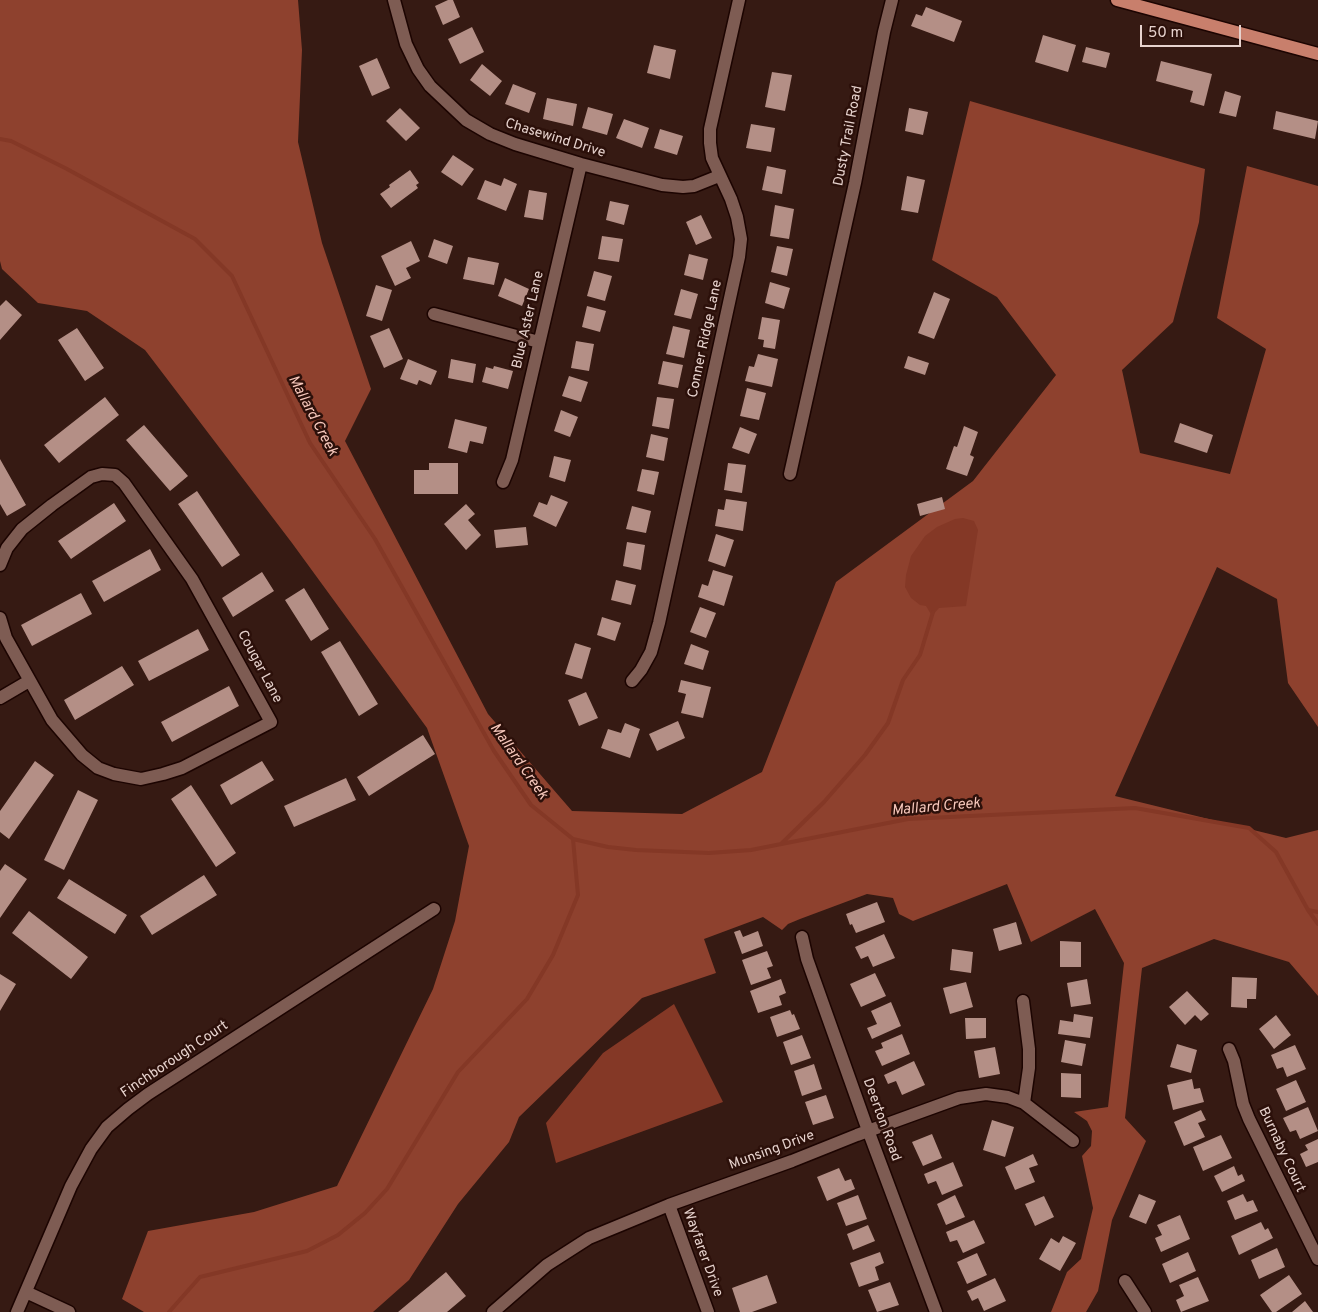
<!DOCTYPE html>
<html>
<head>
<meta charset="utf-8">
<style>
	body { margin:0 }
	#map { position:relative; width:1318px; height:1312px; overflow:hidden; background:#361a13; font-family:Overpass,sans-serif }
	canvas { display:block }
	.scale { position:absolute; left:1140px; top:25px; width:101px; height:22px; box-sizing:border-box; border:2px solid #e7d3ce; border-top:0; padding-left:6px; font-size:15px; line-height:18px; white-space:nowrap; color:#e7d3ce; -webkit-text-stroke:4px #2c100a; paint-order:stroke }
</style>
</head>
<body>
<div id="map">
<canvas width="1318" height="1312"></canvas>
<div class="scale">50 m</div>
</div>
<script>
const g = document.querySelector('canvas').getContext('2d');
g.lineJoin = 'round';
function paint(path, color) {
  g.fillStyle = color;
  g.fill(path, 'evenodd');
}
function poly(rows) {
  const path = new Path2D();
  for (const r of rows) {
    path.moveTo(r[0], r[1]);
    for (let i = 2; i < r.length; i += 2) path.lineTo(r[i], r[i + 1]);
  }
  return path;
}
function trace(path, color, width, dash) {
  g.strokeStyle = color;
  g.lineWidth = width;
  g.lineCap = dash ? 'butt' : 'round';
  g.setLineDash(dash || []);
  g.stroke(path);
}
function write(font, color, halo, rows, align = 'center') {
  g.font = font + ' Overpass,sans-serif';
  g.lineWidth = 5;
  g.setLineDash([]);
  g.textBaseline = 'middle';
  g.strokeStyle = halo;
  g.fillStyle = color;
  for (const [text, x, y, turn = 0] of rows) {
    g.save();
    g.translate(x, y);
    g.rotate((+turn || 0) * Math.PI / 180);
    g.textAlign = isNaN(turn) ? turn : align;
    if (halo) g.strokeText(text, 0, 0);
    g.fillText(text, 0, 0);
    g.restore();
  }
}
paint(poly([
	[0,0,298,0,302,50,298,142,322,243,371,389,345,441,488,714,572,811,682,814,762,772,836,582,973,481,1056,375,997,297,932,260,970,101,1205,169,1199,222,1173,322,1122,370,1140,453,1230,474,1266,349,1217,318,1247,166,1318,186,1318,727,1288,683,1277,599,1217,567,1115,796,1286,838,1318,830,1318,996,1289,962,1214,939,1142,968,1125,1118,1146,1141,1112,1220,1098,1291,1086,1312,1051,1312,1067,1272,1081,1259,1093,1208,1082,1156,1091,1146,1092,1131,1087,1121,1074,1112,1108,1107,1124,963,1095,909,1031,942,1007,884,913,921,899,914,893,898,867,894,800,919,788,924,782,930,763,917,704,939,716,973,642,998,519,1117,509,1142,458,1204,409,1280,373,1312,144,1312,122,1299,148,1231,254,1212,337,1186,433,989,455,921,469,846,427,728,292,543,145,350,87,311,38,303,2,269,0,261]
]), '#8e412e');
paint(poly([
	[963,518,974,521,978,530,966,606,939,608,932,616,926,606,920,605,911,598,905,587,906,575,911,556,925,536,937,527,955,519],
	[674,1004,723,1102,556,1163,546,1123,603,1053]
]), '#843826');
trace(poly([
	[0,139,11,141,67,169,195,239,232,276,310,443,375,539,494,751,531,805,573,839,608,847,636,850,709,853,751,850,908,819,1135,808,1249,828,1276,852,1308,910,1318,924],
	[781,844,824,802,865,755,888,723,903,680,920,655,933,612],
	[1308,910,1318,912],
	[169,1312,200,1277,307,1251,338,1235,365,1213,387,1189,458,1072,527,999,553,955,578,895,573,839]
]), '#843826', 4);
paint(poly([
	[448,0,453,0,460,17,443,25,435,6],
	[926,7,962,21,954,42,911,26,916,14,922,16],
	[472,27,484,52,460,64,448,39],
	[1043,35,1076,45,1068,72,1035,62],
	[654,45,676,50,670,79,647,73],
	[1086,47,1110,53,1106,68,1082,62],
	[377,58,390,88,372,96,359,66],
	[1161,61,1212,74,1204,106,1190,102,1193,91,1156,81],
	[482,64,502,81,490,96,470,80],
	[772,72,792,75,785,111,765,107],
	[513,84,536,93,529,113,505,104],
	[1225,91,1241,96,1236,117,1219,113],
	[547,98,577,104,573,126,543,119],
	[588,107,613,114,607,135,582,128],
	[400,108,420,128,406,141,386,121],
	[909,108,928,112,923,135,905,131],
	[1276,111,1318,121,1315,139,1273,129],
	[624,119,649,128,642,148,616,138],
	[751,124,775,128,771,152,746,148],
	[660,129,683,136,677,155,654,148],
	[453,155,474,169,462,186,441,172],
	[767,166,786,170,782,194,762,190],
	[410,170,419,183,416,185,418,188,391,208,380,194,390,187,389,185],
	[907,176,925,180,918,213,901,210],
	[504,178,517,184,506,211,477,199,485,180,501,186],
	[529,190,547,193,543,220,524,217],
	[610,201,629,205,624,225,606,220],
	[775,205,794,209,789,239,770,236],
	[701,215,712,238,696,245,686,222],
	[602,236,623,239,619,262,598,259],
	[434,239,453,246,447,264,428,257],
	[411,241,420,261,406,268,411,278,395,286,381,256],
	[777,246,793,249,787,276,771,272],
	[689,254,708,259,703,280,684,275],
	[468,257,499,263,494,285,463,279],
	[594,271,612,276,605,301,587,296],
	[505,278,529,289,522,306,498,296],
	[770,282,790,288,784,309,765,303],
	[376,285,392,290,382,321,366,316],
	[681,289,698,294,691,319,674,315],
	[934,292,950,299,934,339,918,333],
	[6,300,22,315,0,340,0,306],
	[587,306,606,311,600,332,582,327],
	[762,317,780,320,775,349,763,347,764,340,758,339],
	[673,326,690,330,684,358,666,354],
	[77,328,104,368,85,381,58,340],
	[389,328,403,359,384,368,370,336],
	[576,341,594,344,589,371,571,368],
	[758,354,778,359,772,387,745,381,749,366,754,367],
	[908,356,929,363,925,375,904,368],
	[408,359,437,371,431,385,419,380,417,385,400,379],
	[451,359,476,364,473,383,448,378],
	[663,361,683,365,678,388,658,384],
	[494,366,513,371,508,389,482,382,486,367,493,369],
	[569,376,588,382,581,402,562,396],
	[747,388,766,393,759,420,740,416],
	[105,397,119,415,59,463,44,445],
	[657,397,674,399,669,429,652,426],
	[561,410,578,417,570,437,554,431],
	[455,419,487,427,483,444,470,441,467,453,448,448],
	[1180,423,1213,435,1207,453,1174,442],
	[144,425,188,476,170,491,126,440],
	[964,426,978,432,970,455,974,457,967,476,946,469,954,446,957,447],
	[740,427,757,434,749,454,732,448],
	[651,434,668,438,664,461,646,457],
	[554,456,571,460,565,482,549,477],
	[0,459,26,505,7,516,0,504],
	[429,463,458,463,458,494,414,494,414,470,429,470],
	[728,463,746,465,742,493,724,490],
	[642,469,659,472,654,495,637,491],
	[197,491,240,555,222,567,178,504],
	[551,495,568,502,556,527,533,516,539,502,547,505],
	[942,497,945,509,920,516,917,504],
	[726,499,747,502,743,531,715,526,718,509,724,510],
	[114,503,126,521,71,559,58,541],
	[466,504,475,514,468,520,481,535,466,550,444,524],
	[632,506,651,511,646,533,626,529],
	[526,527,528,545,496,548,494,530],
	[716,534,734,540,725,567,708,561],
	[627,542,645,545,641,570,623,566],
	[150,549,161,570,104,602,92,581],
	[713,570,733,576,724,606,698,597,702,584,708,586],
	[262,572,274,591,233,617,222,598],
	[616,580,636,585,631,605,611,600],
	[304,588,329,629,311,641,285,600],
	[81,593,92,614,32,646,21,625],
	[700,607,716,613,706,638,690,632],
	[602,617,621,623,615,641,597,635],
	[198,629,209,650,149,681,138,661],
	[340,641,378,704,359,716,321,652],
	[575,643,591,648,582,679,565,674],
	[691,644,709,651,703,670,684,664],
	[122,666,134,685,75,720,64,700],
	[681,680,711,687,703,718,681,713,686,694,678,692],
	[229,686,239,706,172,742,161,722],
	[586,692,598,718,579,726,568,700],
	[678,721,685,738,657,751,649,734],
	[625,723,640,729,630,758,601,748,608,729,621,733],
	[423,735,435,754,369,796,357,777],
	[35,761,54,775,9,839,0,832,0,811],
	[262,761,274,780,231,805,220,785],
	[346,778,356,800,294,827,284,806],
	[191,785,236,853,216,867,171,799],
	[78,790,98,800,64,870,44,860],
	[5,864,27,879,0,918,0,871],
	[204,875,217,895,152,935,140,916],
	[69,879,127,915,115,934,57,898],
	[877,902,885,922,856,933,852,924,850,925,846,914],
	[29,911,88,957,71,979,12,933],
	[1016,922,1022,944,999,951,993,929],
	[740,930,743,937,758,931,763,946,742,954,734,932],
	[884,934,895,958,873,967,868,956,861,959,855,947],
	[1060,941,1081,942,1081,967,1060,967],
	[952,949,973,952,971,973,950,970],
	[767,951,773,966,767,968,771,978,751,985,742,960],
	[875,973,886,996,861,1007,850,984],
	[0,974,16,984,0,1011],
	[1232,977,1257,978,1256,999,1247,999,1247,1008,1231,1007],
	[781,979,786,993,779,996,782,1005,758,1013,750,991],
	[1087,979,1091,1004,1071,1007,1067,983],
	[966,982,973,1007,950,1014,943,988],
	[1187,991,1209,1014,1201,1021,1195,1015,1185,1025,1169,1007],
	[891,1002,901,1026,872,1039,867,1028,877,1024,871,1011],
	[790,1010,792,1015,794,1014,800,1029,777,1037,770,1017],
	[1074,1014,1093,1017,1090,1038,1058,1034,1060,1020,1073,1022],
	[1276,1015,1291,1035,1274,1049,1259,1029],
	[965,1018,986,1018,986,1038,966,1039],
	[902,1034,910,1054,882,1066,875,1051,883,1048,881,1043],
	[802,1035,811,1058,791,1065,783,1042],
	[1065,1040,1086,1044,1082,1066,1061,1062],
	[1177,1044,1197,1050,1191,1073,1170,1067],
	[1295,1045,1306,1069,1287,1077,1283,1067,1277,1069,1271,1055],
	[995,1047,1000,1074,979,1078,974,1051],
	[914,1061,925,1085,902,1095,896,1081,888,1084,884,1075],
	[814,1064,822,1089,802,1096,794,1071],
	[1061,1073,1081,1074,1081,1098,1061,1097],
	[1192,1079,1194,1089,1200,1088,1204,1102,1173,1110,1167,1085],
	[1296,1080,1306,1102,1286,1111,1276,1089],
	[826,1095,834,1118,813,1125,805,1102],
	[1308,1107,1318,1131,1300,1139,1296,1130,1290,1132,1283,1118],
	[1201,1110,1206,1120,1198,1123,1205,1137,1184,1146,1174,1122],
	[992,1120,1014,1127,1005,1157,983,1150],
	[932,1134,942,1158,923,1166,912,1142],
	[1221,1135,1232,1158,1203,1171,1193,1147],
	[1318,1139,1318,1162,1306,1167,1300,1154,1308,1150,1305,1145],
	[1033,1154,1038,1165,1029,1168,1035,1182,1015,1190,1005,1167],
	[953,1162,963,1186,942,1195,936,1181,928,1184,924,1174],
	[1234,1166,1238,1176,1242,1174,1245,1181,1222,1192,1214,1176],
	[839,1168,845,1181,851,1179,855,1189,827,1201,817,1177],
	[1139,1194,1156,1201,1146,1224,1129,1217],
	[1243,1194,1247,1202,1253,1200,1258,1211,1235,1220,1227,1201],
	[858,1195,867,1219,846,1226,837,1203],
	[955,1195,965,1217,946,1225,937,1204],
	[1044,1196,1054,1217,1035,1226,1025,1204],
	[1180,1215,1190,1239,1161,1252,1155,1238,1162,1235,1157,1225],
	[974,1220,985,1243,963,1253,957,1240,950,1242,946,1232],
	[1261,1222,1265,1230,1268,1228,1273,1238,1239,1255,1231,1236],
	[868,1225,875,1241,853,1250,847,1234],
	[1063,1236,1076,1243,1060,1271,1039,1259,1051,1238,1059,1243],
	[1277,1248,1285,1267,1259,1279,1251,1260],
	[880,1252,884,1263,875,1267,879,1280,859,1287,850,1263],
	[1188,1252,1196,1271,1170,1283,1162,1264],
	[977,1253,987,1275,967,1284,957,1262],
	[446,1272,466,1296,447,1312,398,1312],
	[767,1275,777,1303,752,1312,740,1312,732,1288],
	[1289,1275,1302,1294,1276,1312,1272,1312,1260,1295],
	[1198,1277,1209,1301,1181,1312,1176,1300,1184,1296,1179,1285],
	[995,1278,1006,1301,984,1311,978,1298,972,1301,967,1291],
	[890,1282,899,1305,877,1312,868,1290],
	[1305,1301,1313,1312,1292,1312]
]), '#b48f86');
const minor = poly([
	[394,0,406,44,418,69,430,86,466,120,490,134,515,144,581,164,662,185,683,187,694,186,719,176],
	[434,314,539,342],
	[790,474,855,183,884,32,892,0],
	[503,482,512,460,581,164],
	[0,565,7,548,22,529,52,505,91,477,102,474,115,475,124,483,192,579,271,722,182,768,163,774,141,779,114,774,98,768,82,755,52,720,6,638,0,618],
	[632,681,641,670,651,652,659,623,739,257,741,239,737,217,731,199,712,158,710,143,710,129,739,0],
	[0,698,29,681],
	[802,937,807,959,865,1122,936,1312],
	[1023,1001,1029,1049,1029,1068,1024,1103],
	[1229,1049,1234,1061,1243,1104,1249,1119,1318,1259],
	[669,1205,708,1312],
	[1125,1281,1145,1312],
	[26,1292,69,1312],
	[17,1312,71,1186,91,1149,107,1127,128,1109,148,1094,434,909],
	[493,1312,547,1265,589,1238,669,1205,792,1161,857,1135,959,1098,986,1094,1008,1097,1024,1103,1073,1141]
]);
const major = poly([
	[1117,0,1318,54]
]);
trace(minor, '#1c0401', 15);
trace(major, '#1c0401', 15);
trace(minor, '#7e5c53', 12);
trace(major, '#c87f6c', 12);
write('14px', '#e7d3ce', '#2c100a', [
	["Dusty Trail Road",849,136,-79],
	["Chasewind Drive",555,139,17],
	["Blue Aster Lane",529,320,-77],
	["Conner Ridge Lane",706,339,-78],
	["Cougar Lane",259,667,62],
	["Finchborough Court",175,1060,-34],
	["Deerton Road",881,1120,70],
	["Burnaby Court",1281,1150,65],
	["Munsing Drive",772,1151,-20],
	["Wayfarer Drive",702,1253,70]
]);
write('italic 15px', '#f7c8bc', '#2c100a', [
	["Mallard Creek",312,416,62],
	["Mallard Creek",518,762,55],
	["Mallard Creek",936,808,-5]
]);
</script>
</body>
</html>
